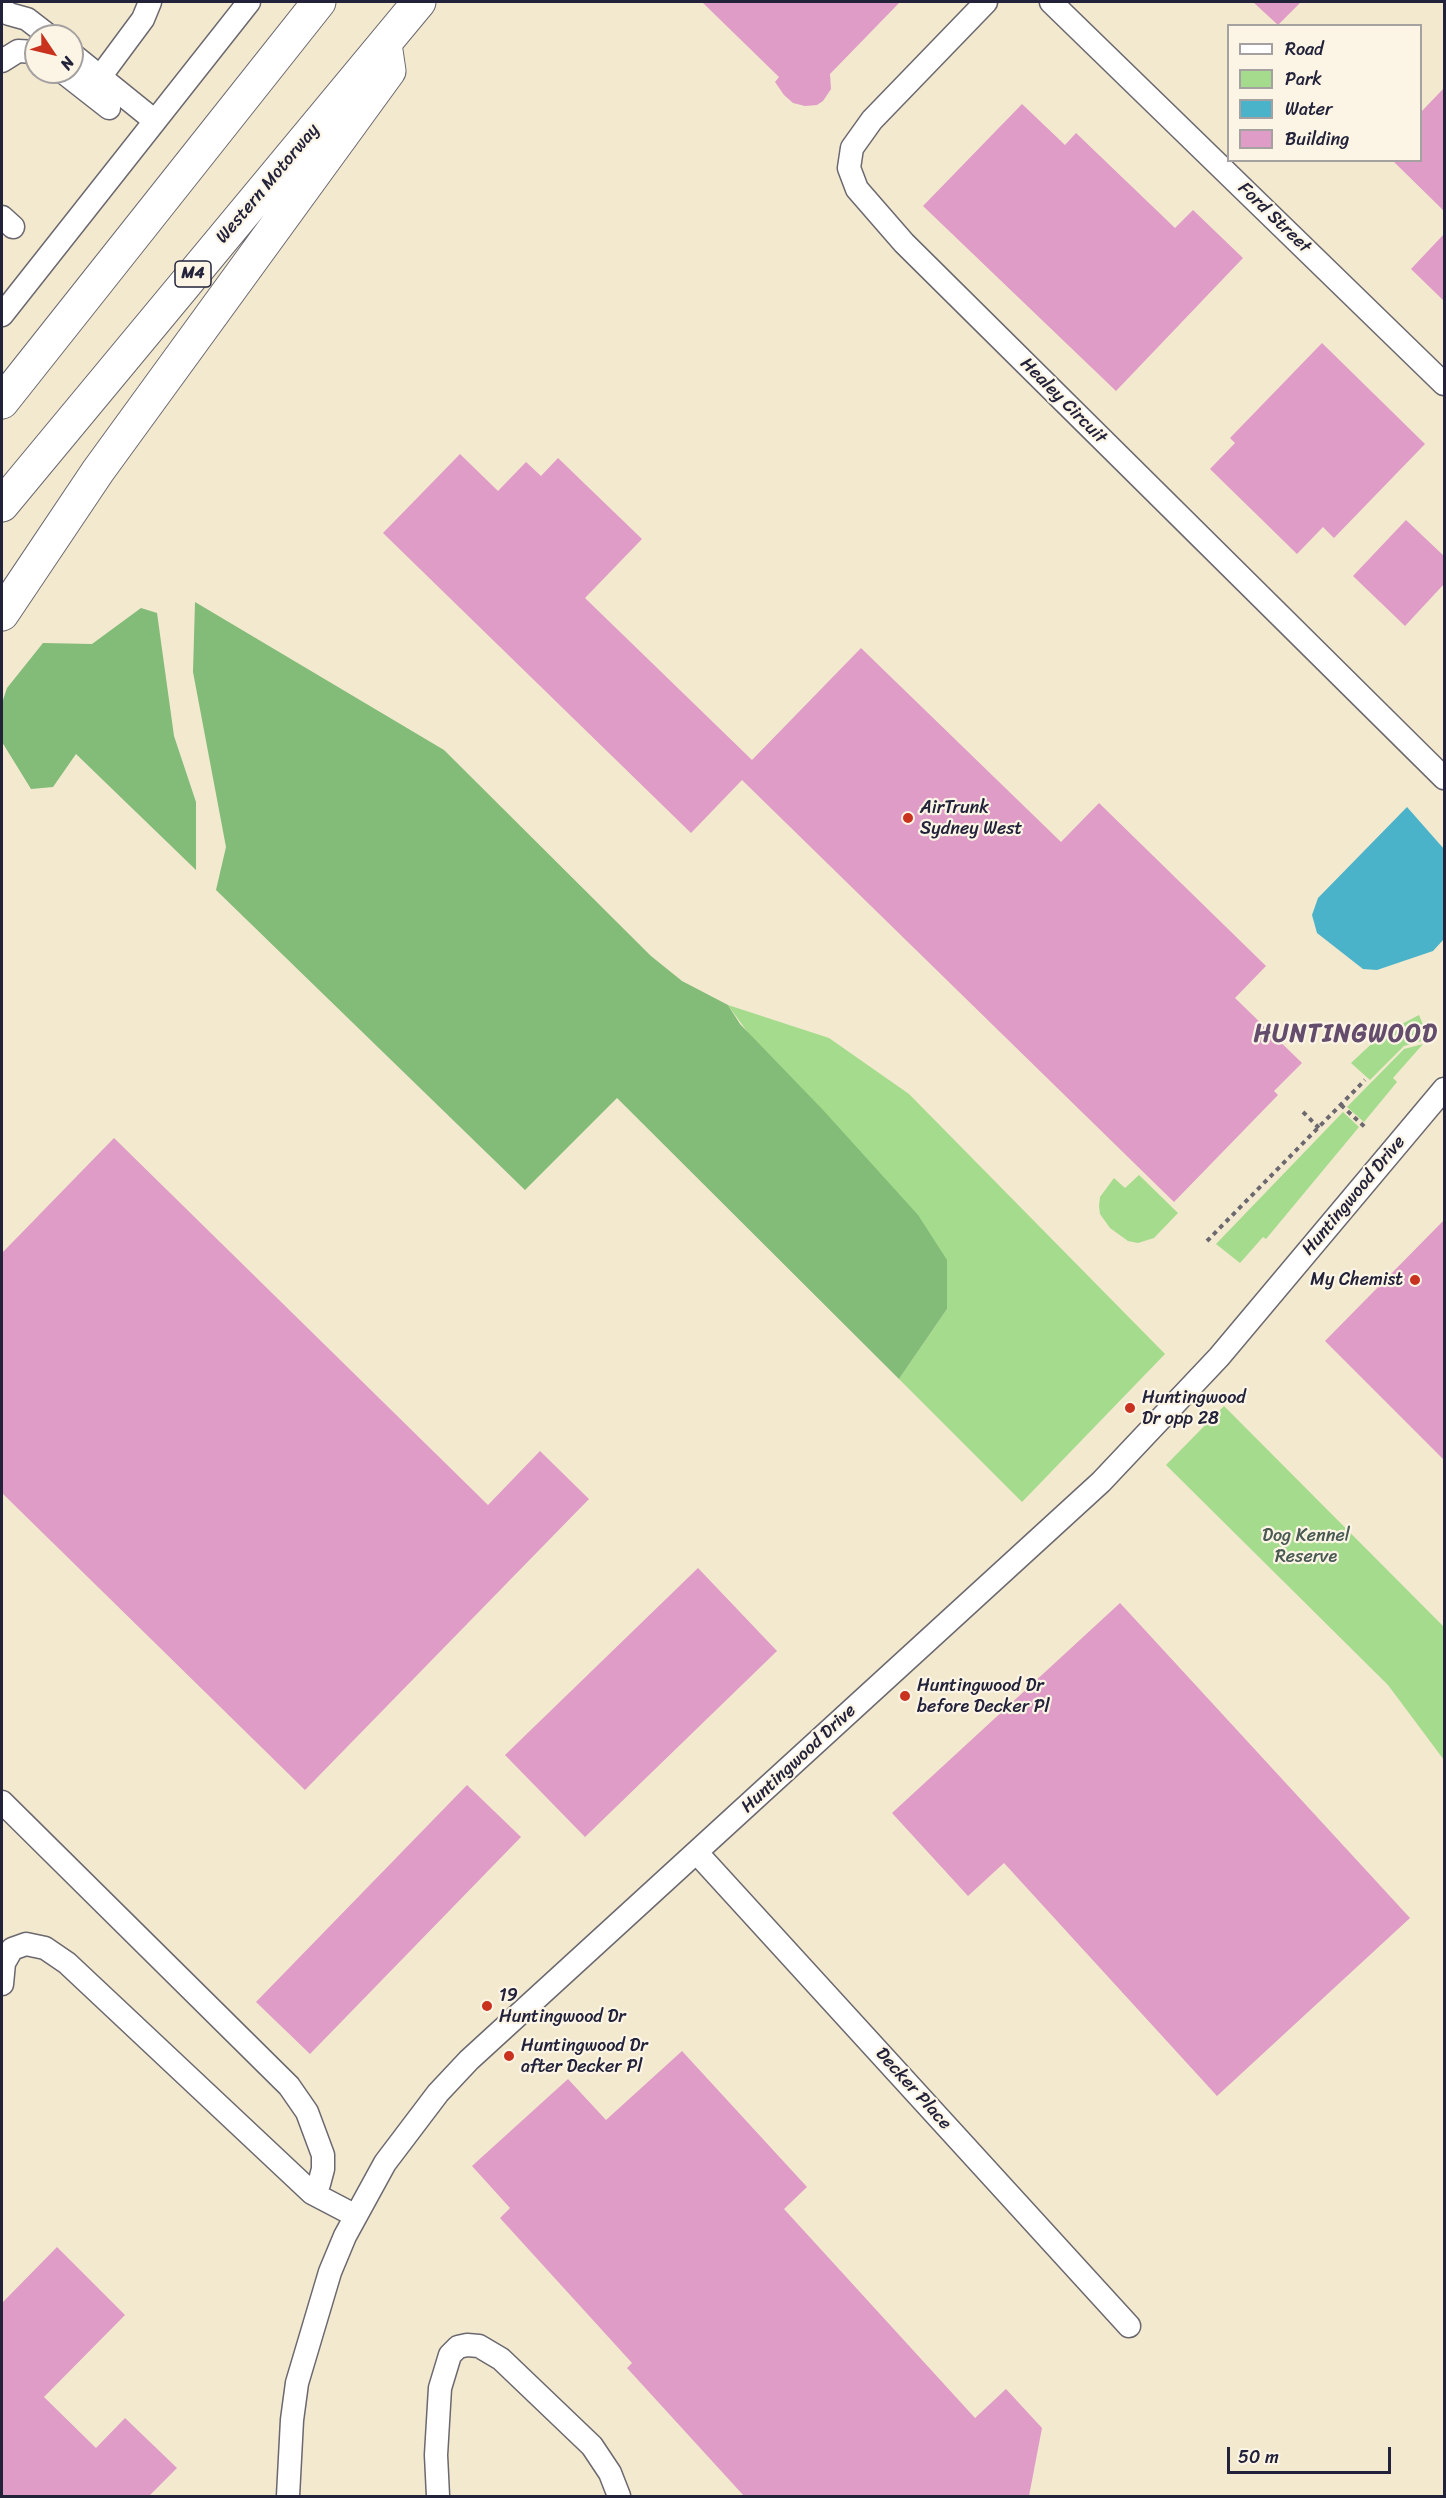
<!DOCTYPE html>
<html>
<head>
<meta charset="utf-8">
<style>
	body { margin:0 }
	#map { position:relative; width:1446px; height:2498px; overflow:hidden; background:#f2e9cf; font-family:Sriracha,sans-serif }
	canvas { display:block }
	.frame { position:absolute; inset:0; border:3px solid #22223b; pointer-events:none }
	.legend { position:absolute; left:1227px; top:24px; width:195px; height:138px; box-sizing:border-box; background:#fcf5e5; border:2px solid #a5a1a1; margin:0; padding:8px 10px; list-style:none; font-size:18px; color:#22223b }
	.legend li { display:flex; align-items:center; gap:12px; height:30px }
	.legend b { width:30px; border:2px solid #a5a1a1 }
	.north { position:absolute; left:24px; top:24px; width:60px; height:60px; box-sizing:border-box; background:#fcf5e5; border:2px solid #a5a1a1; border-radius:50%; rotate:125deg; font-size:16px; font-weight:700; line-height:24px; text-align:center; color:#22223b }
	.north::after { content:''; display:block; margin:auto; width:21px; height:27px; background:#c8321e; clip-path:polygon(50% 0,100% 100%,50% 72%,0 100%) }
	.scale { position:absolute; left:1227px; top:2447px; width:164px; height:27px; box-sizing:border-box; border:3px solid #22223b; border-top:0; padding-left:8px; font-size:18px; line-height:21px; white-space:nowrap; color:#22223b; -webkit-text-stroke:4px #fcf5e5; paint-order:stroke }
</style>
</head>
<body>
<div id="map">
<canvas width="1446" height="2498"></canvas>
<div class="frame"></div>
<ul class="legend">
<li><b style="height:8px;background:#fff"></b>Road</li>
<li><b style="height:16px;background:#a4db8c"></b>Park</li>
<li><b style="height:16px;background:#4bb3c9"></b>Water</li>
<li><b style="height:16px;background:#df9cc7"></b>Building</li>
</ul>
<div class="north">N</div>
<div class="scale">50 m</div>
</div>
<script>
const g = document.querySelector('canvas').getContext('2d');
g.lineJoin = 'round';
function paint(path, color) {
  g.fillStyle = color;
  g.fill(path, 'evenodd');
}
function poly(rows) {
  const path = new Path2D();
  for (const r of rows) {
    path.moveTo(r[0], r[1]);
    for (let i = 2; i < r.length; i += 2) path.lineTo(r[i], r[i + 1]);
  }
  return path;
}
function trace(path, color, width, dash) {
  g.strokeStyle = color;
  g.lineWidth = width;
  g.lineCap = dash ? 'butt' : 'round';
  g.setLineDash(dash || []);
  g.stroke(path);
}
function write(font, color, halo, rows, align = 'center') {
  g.font = font + ' Sriracha,sans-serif';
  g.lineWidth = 4.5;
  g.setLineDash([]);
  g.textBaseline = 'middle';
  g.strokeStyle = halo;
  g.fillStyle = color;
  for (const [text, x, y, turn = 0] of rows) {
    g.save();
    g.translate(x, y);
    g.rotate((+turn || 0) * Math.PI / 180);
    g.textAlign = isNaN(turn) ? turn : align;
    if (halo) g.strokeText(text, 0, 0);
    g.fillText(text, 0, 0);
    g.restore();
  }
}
paint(poly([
	[728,1005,829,1038,909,1094,1165,1354,1022,1502,899,1379,947,1309],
	[1419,1015,1429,1039,1404,1046,1370,1080,1351,1063,1381,1035],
	[1423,1044,1393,1078,1397,1082,1364,1122,1347,1107,1404,1049],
	[1343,1112,1359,1127,1266,1239,1263,1237,1240,1263,1216,1244],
	[1139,1175,1178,1213,1154,1238,1138,1243,1128,1241,1110,1228,1100,1214,1099,1206,1100,1197,1114,1178,1125,1188],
	[1224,1406,1444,1627,1444,1760,1388,1685,1166,1465]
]), '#a4db8c');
paint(poly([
	[195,602,444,750,651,956,682,981,728,1005,740,1024,823,1110,918,1215,947,1260,947,1309,899,1379,617,1098,525,1190,216,890,226,847,193,672],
	[141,608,157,613,174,736,196,802,196,870,76,754,53,787,31,789,2,742,2,703,7,688,43,643,92,644]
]), '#83bb78');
paint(poly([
	[1407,807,1444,849,1444,939,1433,951,1377,970,1363,969,1317,933,1312,915,1318,898]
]), '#4bb3c9');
paint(poly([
	[702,2,900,2,830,74,831,89,823,101,817,105,805,106,793,103,784,95,775,82,779,77],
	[1253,2,1301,2,1278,25],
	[1444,88,1444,211,1392,160,1420,160,1420,113],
	[1022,104,1065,145,1076,133,1175,228,1193,210,1243,258,1116,391,923,206],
	[1444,234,1444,301,1411,269],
	[1322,343,1425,444,1334,538,1323,527,1297,554,1210,469,1235,443,1230,438],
	[460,454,498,491,526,462,541,476,558,458,642,539,585,598,752,760,861,648,1061,842,1099,803,1266,966,1235,998,1302,1063,1274,1091,1278,1095,1174,1202,742,780,691,833,383,533],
	[1406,520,1444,556,1444,584,1405,626,1353,576],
	[114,1138,488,1505,540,1451,589,1499,305,1790,2,1493,2,1253],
	[1444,1220,1444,1460,1325,1341],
	[698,1568,777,1651,585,1837,505,1755],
	[1120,1603,1410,1918,1217,2096,1004,1863,968,1896,892,1813],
	[467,1785,521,1837,310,2054,256,2002],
	[682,2051,807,2187,784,2209,975,2418,1006,2389,1042,2428,1029,2496,744,2496,627,2368,632,2363,500,2218,510,2208,472,2166,568,2079,606,2120],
	[57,2247,125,2315,44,2397,96,2448,125,2418,177,2468,149,2496,2,2496,2,2303]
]), '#df9cc7');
const minor = poly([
	[986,2,872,120,852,148,849,168,857,189,904,243,1444,778],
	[1051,2,1444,384],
	[2,9,9,14,27,19,49,36],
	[72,54,155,121],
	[2,61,18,51,36,52],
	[63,72,109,108],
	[100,77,143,19,150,2],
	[2,217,13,227],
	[2,315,249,2],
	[2,1802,289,2086,307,2112,323,2155,323,2169,319,2184,312,2193],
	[697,1853,1129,2326],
	[2,1984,4,1963,12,1949,26,1944,45,1948,67,1963,312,2193,356,2216],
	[288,2496,292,2420,297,2383,330,2272,345,2236,385,2163,438,2093,469,2060,1101,1482,1219,1357,1444,1089],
	[438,2496,436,2455,440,2388,450,2355,458,2347,467,2345,479,2346,501,2359,592,2446,610,2473,619,2496]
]);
const highway = poly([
	[2,402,319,2],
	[2,505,419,2],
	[2,614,98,471,389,71,385,44]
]);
trace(minor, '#6b686f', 25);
trace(highway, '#6b686f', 35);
trace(poly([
	[1341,1105,1367,1129],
	[1303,1112,1319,1128],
	[1207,1241,1365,1080]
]), '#6b686f', 4, [4.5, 4.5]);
trace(minor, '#fff', 22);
trace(highway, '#fff', 33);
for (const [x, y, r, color] of [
	[908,818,6,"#c8321e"],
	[1415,1280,6,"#c8321e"],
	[1130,1408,6,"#c8321e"],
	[905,1696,6,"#c8321e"],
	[487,2006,6,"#c8321e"],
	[509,2056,6,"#c8321e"]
]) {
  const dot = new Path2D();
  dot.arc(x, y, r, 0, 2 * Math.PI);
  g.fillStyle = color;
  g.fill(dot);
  trace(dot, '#fcf5e5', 2);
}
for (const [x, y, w] of [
	[193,274,36]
]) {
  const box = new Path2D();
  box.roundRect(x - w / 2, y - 13, w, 26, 4.5);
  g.fillStyle = '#fcf5e5';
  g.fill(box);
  trace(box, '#22223b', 1.5);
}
write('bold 16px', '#22223b', null, [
	["M4",193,274]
]);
write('18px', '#22223b', '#fcf5e5', [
	["Western Motorway",268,184,-50],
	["Ford Street",1274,218,44],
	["Healey Circuit",1063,401,45],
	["Huntingwood Drive",1354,1196,-50],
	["Huntingwood Drive",799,1759,-43],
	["Decker Place",913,2089,48]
]);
write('18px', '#22223b', '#fcf5e5', [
	["AirTrunk",920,808],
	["Sydney West",920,829],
	["My Chemist",1403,1280,"right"],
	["Huntingwood",1142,1398],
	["Dr opp 28",1142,1419],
	["Huntingwood Dr",917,1686],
	["before Decker Pl",917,1707],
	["19",499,1996],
	["Huntingwood Dr",499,2017],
	["Huntingwood Dr",521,2046],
	["after Decker Pl",521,2067]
], 'left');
write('18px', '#495a53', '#fcf5e5', [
	["Dog Kennel",1306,1536],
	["Reserve",1306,1557]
]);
g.letterSpacing = '1.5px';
write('bold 24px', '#644d6c', '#fcf5e5', [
	["HUNTINGWOOD",1346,1035]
]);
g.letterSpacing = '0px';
</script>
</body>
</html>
